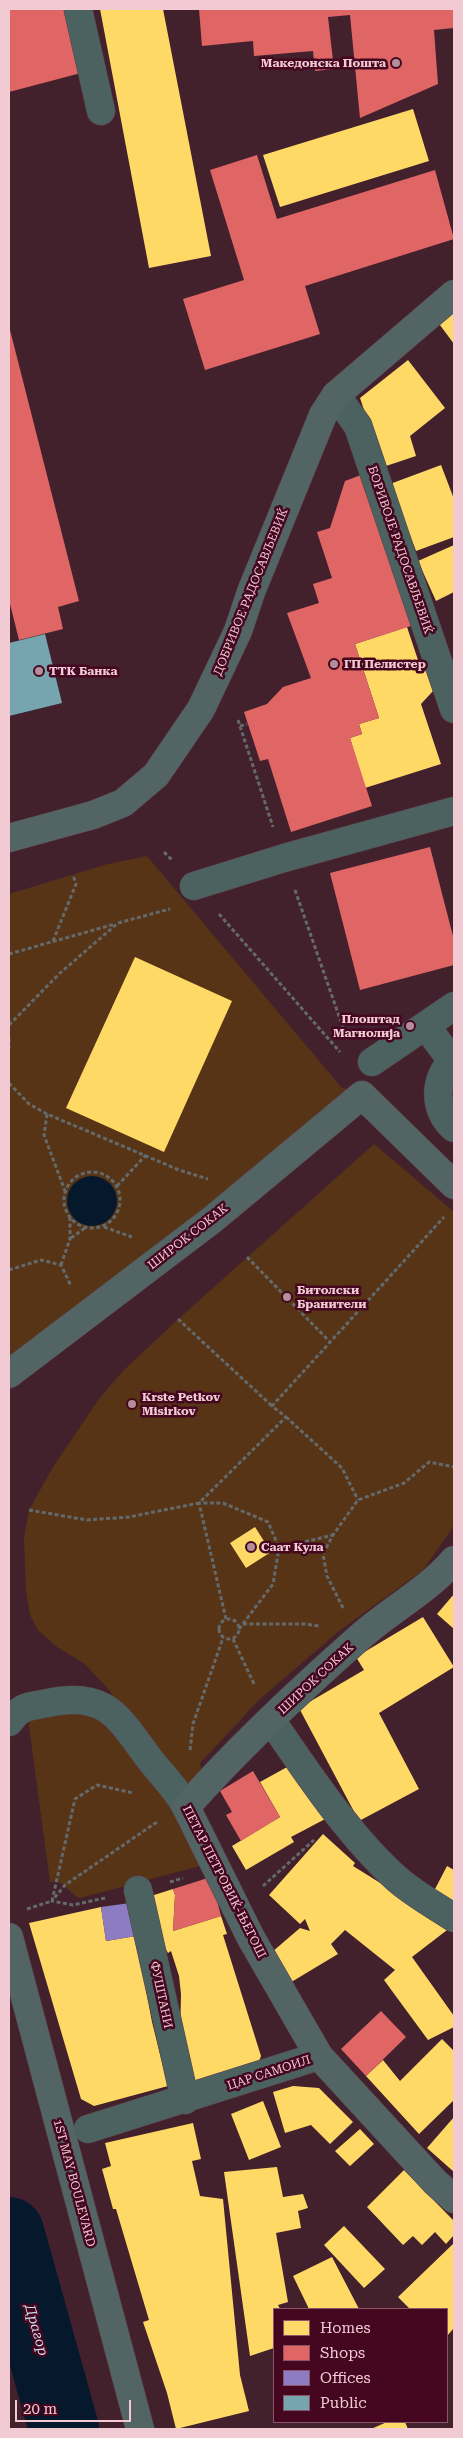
<!DOCTYPE html>
<meta charset="utf-8">
<style>
body{margin:0}
#map{position:relative;width:463px;height:2438px;overflow:hidden;background:#42212d;font-family:"Roboto Serif",serif}
canvas{display:block}
.frame{position:absolute;inset:0;border:10px solid #f2cad3;pointer-events:none}
.legend{position:absolute;left:273px;top:2308px;width:175px;height:115px;box-sizing:border-box;background:#44071f;border:1px solid #8a5567;margin:0;padding:6px 9px;list-style:none;font-size:15px;color:#f2cad3}
.legend li{display:flex;align-items:center;gap:10px;height:25px}
.legend b{width:25px;border:1px solid #8a5567}
.scale{position:absolute;left:15px;top:2400px;width:116px;height:22px;box-sizing:border-box;border:2px solid #f2cad3;border-top:0;padding-left:6px;font-size:15px;line-height:18px;white-space:nowrap;color:#f2cad3;-webkit-text-stroke:4px #44071f;paint-order:stroke}
</style>
<div id="map">
<canvas width="463" height="2438"></canvas>
<div class="frame"></div>
<ul class="legend">
<li><b style="height:14px;background:#ffd966"></b>Homes</li>
<li><b style="height:14px;background:#e06666"></b>Shops</li>
<li><b style="height:14px;background:#8e7cc3"></b>Offices</li>
<li><b style="height:14px;background:#76a5af"></b>Public</li>
</ul>
<div class="scale">20 m</div>
</div>
<script>
const c = document.querySelector('canvas').getContext('2d');
c.lineJoin = 'round';
function fillPath(path, color) {
  c.fillStyle = color;
  c.fill(path, 'evenodd');
}
function strokePath(path, color, width, dash) {
  c.strokeStyle = color;
  c.lineWidth = width;
  c.lineCap = dash ? 'butt' : 'round';
  c.setLineDash(dash || []);
  c.stroke(path);
}
function label(font, color, halo, rows, align = 'center') {
  c.font = font + ' "Roboto Serif",serif';
  c.lineWidth = 5;
  c.setLineDash([]);
  c.textBaseline = 'middle';
  c.strokeStyle = halo;
  c.fillStyle = color;
  for (const [text, x, y, turn = 0] of rows) {
    c.save();
    c.translate(x, y);
    c.rotate((+turn || 0) * Math.PI / 180);
    c.textAlign = isNaN(turn) ? turn : align;
    if (halo) c.strokeText(text, 0, 0);
    c.fillText(text, 0, 0);
    c.restore();
  }
}
fillPath(new Path2D(`
 M147 856 341 1087 362 1095 9 1374V894L108 864Z
 M374 1144 454 1212V1526L423 1570 339 1631 261 1698 200 1763 204 1787 186 1802 109 1690 85 1664 57 1647 38 1630 30 1615 26 1591 24 1538 29 1510 53 1467 99 1399 122 1372 175 1322Z
 M93 1706 182 1805 178 1824 200 1866 80 1898C68 1894 65 1879 50 1882L27 1711Z`), '#573416');
fillPath(new Path2D(`
 M67 1201a25 25 0 1 1 50 0a25 25 0 1 1-50 0Z`), '#06192c');
fillPath(new Path2D(`
 M9 9H30L9 15Z
 M100 9H163L211 256 149 268Z
 M413 109 429 161 280 207 263 155Z
 M454 308V344L437 321Z
 M408 360 445 408 410 436 416 456 383 467 360 398Z
 M441 465 454 499V537L416 551 390 484Z
 M454 545V592L436 601 418 561Z
 M407 627 422 672 426 671 433 691 421 704 441 764 365 788 350 738 362 734 359 724 379 718 355 644Z
 M135 957 232 1001 164 1152 66 1108Z
 M255 1527 271 1552 246 1568 230 1543Z
 M454 1594V1629L437 1614Z
 M423 1617 454 1667 379 1713 419 1789 359 1821 299 1708 364 1670 356 1657Z
 M298 1761 329 1817 291 1837 294 1842 246 1870 232 1846 280 1817 260 1782Z
 M323 1834 355 1863 353 1866 451 1927 412 1957 454 2016V2027L428 2040 384 1980 395 1970 345 1930 331 1944 338 1954 288 1984 272 1952 300 1928 310 1931 305 1919 300 1924 269 1895Z
 M447 1866 454 1870V1902L434 1891Z
 M173 1889 175 1895 173 1931 221 1916 227 1934 223 1935 261 2056 258 2064 189 2083 180 2039 181 1994 179 1976 171 1951 168 1953 158 1936 151 1896Z
 M101 1907 106 1941 136 1936 152 2022 168 2086 94 2106 81 2099 29 1923Z
 M442 2039 454 2051V2100L419 2134 366 2076 383 2060 400 2081Z
 M293 2086 319 2088 353 2122 330 2144 311 2125 285 2133 273 2092Z
 M263 2101 281 2147 249 2160 231 2114Z
 M454 2117V2172L427 2148Z
 M193 2123 201 2159 192 2161 200 2196 223 2199 240 2375 249 2411 176 2429 167 2393 143 2322 149 2320 116 2209H113L102 2169 111 2166 105 2143Z
 M360 2129 374 2144 350 2166 335 2151Z
 M277 2167 283 2197 303 2194 308 2208 298 2211 301 2228 276 2233 288 2302 278 2305 280 2309H274V2348L250 2356 224 2172Z
 M404 2170 454 2221V2235L446 2244 435 2232 422 2245 413 2236 403 2245 367 2207Z
 M344 2226 385 2269 364 2288 324 2245Z
 M454 2243V2328L447 2336V2309H410L398 2297Z
 M332 2257 359 2309H309L293 2276Z
 M387 2422H405L408 2429H371Z`), '#ffd966');
fillPath(new Path2D(`
 M9 9H65L81 73 9 92Z
 M199 9H454V28L434 30 438 84 360 118 350 15 328 17 334 69 315 71 313 51 254 56 253 41 202 46Z
 M257 155 277 219 435 170 454 239 305 286 320 334 205 370 183 299 244 280 210 170Z
 M9 326 79 601 58 607 63 629 19 640 9 600Z
 M361 475 414 625 355 644 379 718 359 724 362 734 350 738 372 806 291 832 268 759 260 761 244 712 267 704 283 687 311 678 287 613 319 603 313 584 332 578 317 532 330 528 345 481Z
 M430 847 454 940V965L360 990 330 873Z
 M253 1771 280 1817 241 1841 226 1815 232 1812 220 1791Z
 M211 1877 221 1916 173 1931 175 1895 173 1889Z
 M381 2011 406 2037 366 2076 341 2049Z`), '#e06666');
fillPath(new Path2D(`
 M130 1903 136 1936 106 1941 101 1907Z`), '#8e7cc3');
fillPath(new Path2D(`
 M45 634 62 703 9 716V643Z`), '#76a5af');
strokePath(new Path2D(`
 M9 2232 64 2429`), '#06192c', 70);
const street = new Path2D(`
 M78 9 101 111
 M336 395 358 426 454 709
 M194 886 284 858 454 811
 M426 1026 452 1061
 M454 1060C433 1077 433 1111 454 1128
 M372 1062 454 1006
 M271 1720C308 1774 349 1836 397 1879 414 1894 436 1906 454 1918
 M9 1722C22 1705 28 1707 48 1703 108 1690 119 1719 151 1761 163 1776 178 1791 186 1807
 M138 1890 185 2100
 M88 2129 319 2056`);
const secondary = new Path2D(`
 M9 838 93 815 123 803 156 775 201 709 238 631 251 592 323 415 336 395 454 294
 M9 1374 213 1219 362 1095 454 1185
 M454 1560C425 1593 391 1609 360 1637 300 1690 239 1747 186 1807L251 1938 319 2056 435 2182 454 2199
 M9 1937 140 2429`);
strokePath(street, '#5c3f48', 29);
strokePath(secondary, '#5c3f48', 29);
strokePath(new Path2D(`
 M238 720 273 827
 M240 726 247 724
 M164 852 172 860
 M295 890 347 1039
 M219 914 340 1052
 M53 941 76 884 73 875
 M9 954 115 924
 M9 1025 59 974 118 923 170 909
 M9 1038V1051
 M9 1083 29 1104 47 1114 179 1170 208 1179
 M47 1114 44 1135 65 1191
 M64 1200a28 28 0 1 1 56 0a28 28 0 1 1-56 0Z
 M117 1186 146 1155
 M104 1227 132 1237
 M71 1238 85 1228
 M247 1257 329 1341
 M61 1265 70 1239V1218
 M9 1270 41 1260 61 1265 71 1286
 M178 1319 272 1406
 M286 1417 342 1468 358 1500
 M29 1510 87 1520 129 1517 199 1503 286 1417 272 1406 444 1217
 M343 1608 327 1576 323 1554 333 1535 358 1500 404 1483 429 1462 454 1467
 M219 1629a10 10 0 1 1 20 0a10 10 0 1 1-20 0Z
 M226 1619 199 1503H223L268 1522 279 1548 333 1535
 M243 1624H305L319 1626
 M239 1629 273 1584 279 1548
 M233 1639 255 1686
 M190 1750 193 1724 223 1638
 M170 1882 183 1878
 M263 1886 314 1840
 M105 1898 73 1905 52 1901 65 1885 157 1822
 M27 1909 52 1901 75 1799 97 1785 133 1793`), '#646a6b', 3, [4, 2.5]);
strokePath(street, '#4c6260', 28);
strokePath(secondary, '#536464', 28);
for (const [x, y, r, color] of [
 [396,63,5,"#b48f99"],
 [334,664,5,"#b48f99"],
 [39,671,5,"#b48f99"],
 [410,1026,5,"#b48f99"],
 [287,1297,5,"#b48f99"],
 [132,1404,5,"#b48f99"],
 [251,1547,5,"#b48f99"]
]) {
  const dot = new Path2D();
  dot.arc(x, y, r, 0, 2 * Math.PI);
  c.fillStyle = color;
  c.fill(dot);
  strokePath(dot, '#44071f', 2);
}
label('bold 12px', '#f2cad3', '#44071f', [
 ["Македонска Пошта",386,63,"right"],
 ["ГП Пелистер",344,664],
 ["ТТК Банка",49,671],
 ["Плоштад",400,1019,"right"],
 ["Магнолија",400,1033,"right"],
 ["Битолски",297,1290],
 ["Бранители",297,1304],
 ["Krste Petkov",142,1397],
 ["Misirkov",142,1411],
 ["Саат Кула",261,1547]
], 'left');
label('12px', '#f2cad3', '#44071f', [
 ["БОРИВОЈЕ РАДОСАВЉЕВИЌ",400,550,71],
 ["ДОБРИВОЕ РАДОСАВЉЕВИЌ",251,592,-68],
 ["ШИРОК СОКАК",188,1237,-38],
 ["ШИРОК СОКАК",316,1679,-43],
 ["ПЕТАР ПЕТРОВИЌ-ЊЕГОШ",224,1882,63],
 ["ФУШТАНИ",161,1995,78],
 ["ЦАР САМОИЛ",269,2073,-18],
 ["1ST MAY BOULEVARD",74,2183,75]
]);
label('italic 14px', '#cadeef', '#44071f', [
 ["Драгор",36,2330,74]
]);
</script>
